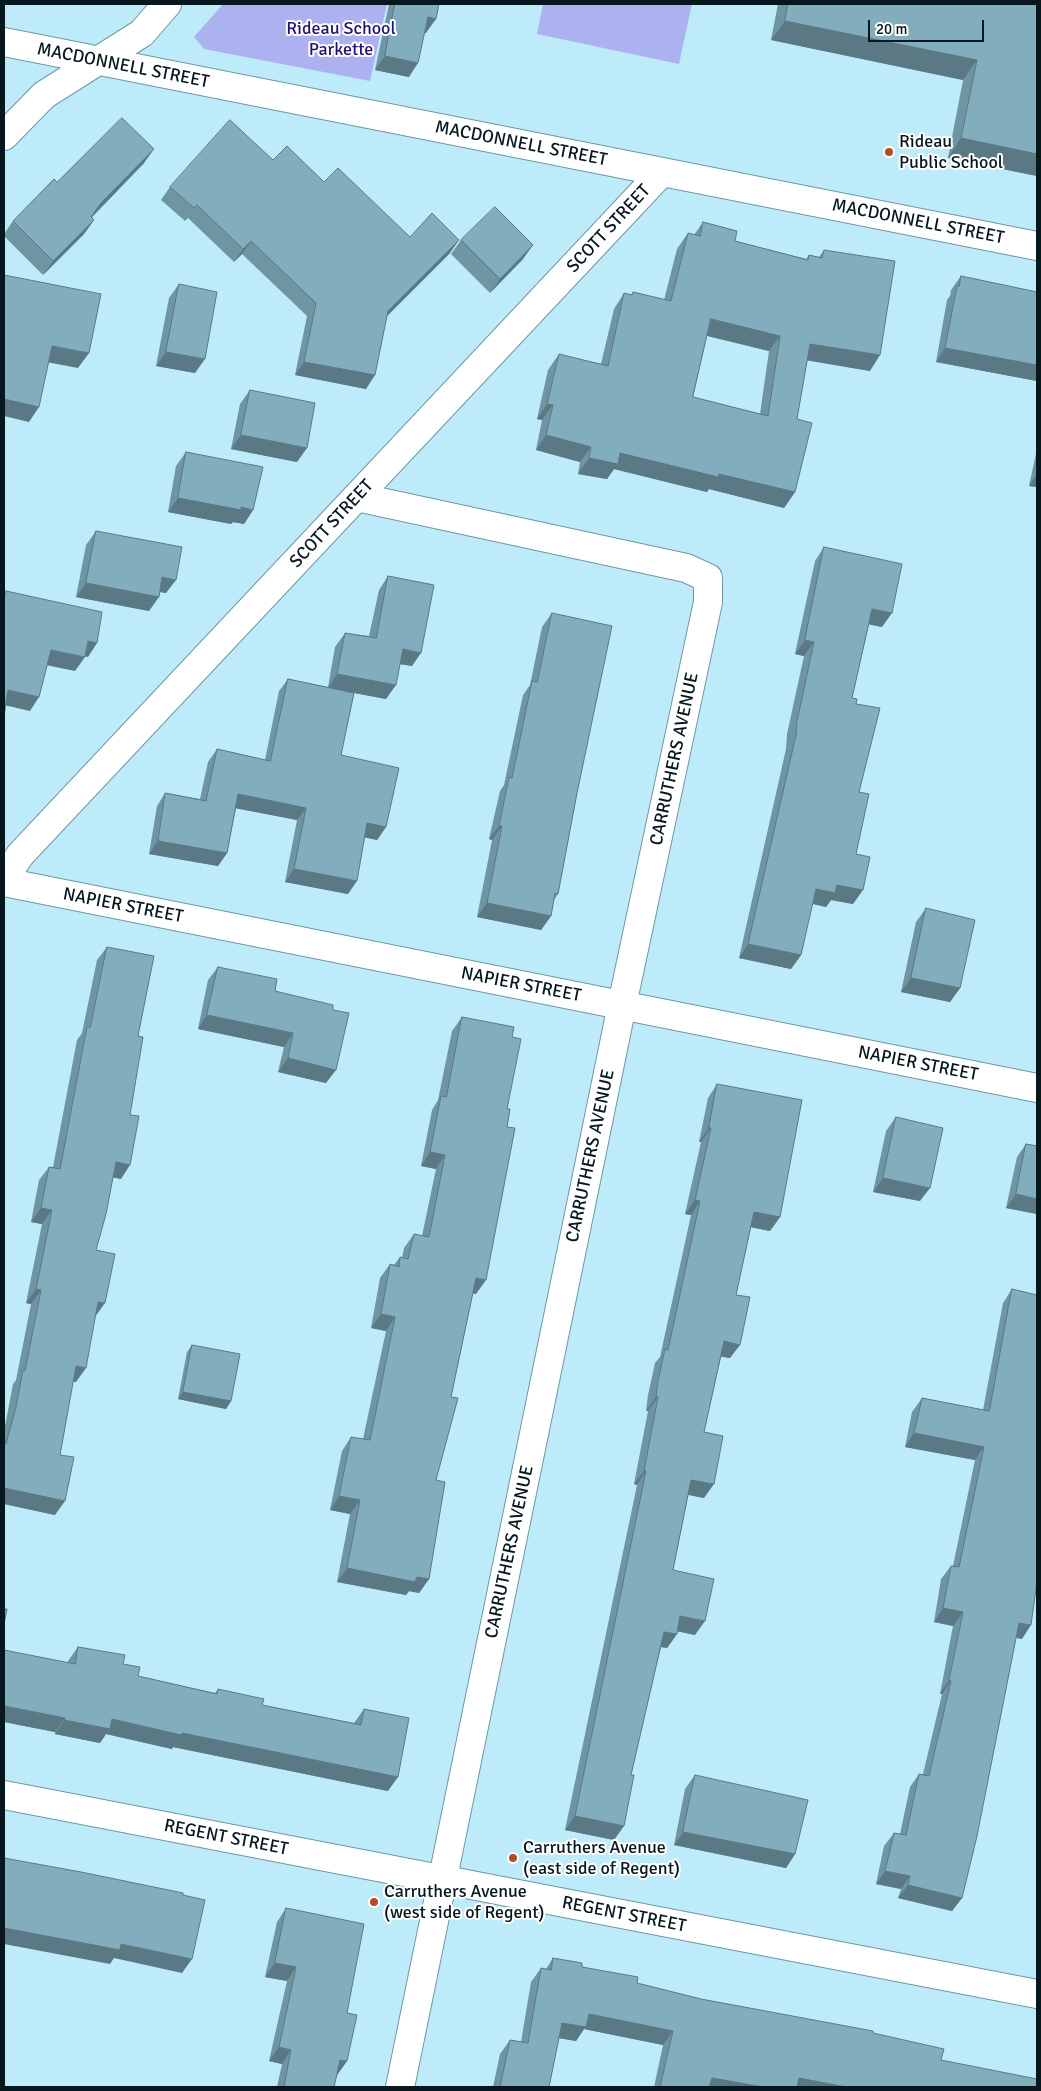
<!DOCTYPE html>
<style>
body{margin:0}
#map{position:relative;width:1041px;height:2091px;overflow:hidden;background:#bdebfa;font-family:Signika,sans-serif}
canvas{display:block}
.frame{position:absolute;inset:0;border:5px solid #06171d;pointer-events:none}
.scale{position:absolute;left:868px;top:20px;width:116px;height:22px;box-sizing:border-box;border:2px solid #06171d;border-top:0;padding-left:6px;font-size:15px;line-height:18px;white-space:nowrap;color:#06171d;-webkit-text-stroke:4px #fff;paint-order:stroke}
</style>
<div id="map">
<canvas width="1041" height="2091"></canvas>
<div class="frame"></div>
<div class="scale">20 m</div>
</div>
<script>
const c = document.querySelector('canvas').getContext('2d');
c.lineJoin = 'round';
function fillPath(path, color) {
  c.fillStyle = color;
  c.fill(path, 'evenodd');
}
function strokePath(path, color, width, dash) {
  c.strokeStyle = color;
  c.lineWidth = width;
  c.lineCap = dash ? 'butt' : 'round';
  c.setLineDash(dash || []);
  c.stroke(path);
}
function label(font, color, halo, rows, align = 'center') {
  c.font = font + ' Signika,sans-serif';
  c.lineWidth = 4;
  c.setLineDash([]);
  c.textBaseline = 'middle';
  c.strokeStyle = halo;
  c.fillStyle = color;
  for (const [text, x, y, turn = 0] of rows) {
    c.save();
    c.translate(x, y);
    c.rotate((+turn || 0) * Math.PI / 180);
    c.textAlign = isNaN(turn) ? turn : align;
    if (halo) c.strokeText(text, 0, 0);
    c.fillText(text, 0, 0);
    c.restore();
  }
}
fillPath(new Path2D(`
 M223 4H387L370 81 204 49 194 37Z
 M543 4H692L679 64 537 34Z`), '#acb2f0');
const street = new Path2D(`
 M4 42 1037 246
 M4 136 44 95 142 33 167 4
 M357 497 686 568 708 578V602L622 1005 400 2087
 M4 879 20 855 662 172
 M4 882 1037 1088
 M4 1795 1037 1994`);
strokePath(street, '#6d98a6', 30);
strokePath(street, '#fff', 28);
fillPath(new Path2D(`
 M389 4H439L426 33 425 32 409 77 375 70Z
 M778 4H1037V176L948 158 963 80 771 40Z
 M273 160 324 182 410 237 450 253 387 316 366 389 295 375 307 316 242 254 234 262 188 218 185 221 161 200 170 187Z
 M144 163 92 217 94 220 84 234 43 275 4 236V234L13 221 57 182Z
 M703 222 735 241 806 259 809 255 819 257 824 250 870 371 807 360 797 419 795 492 784 508 709 489 707 492 614 469 607 479 578 474 580 462 536 450 542 420 537 419 548 370 559 354 601 364 614 309 624 293 631 295 633 292 664 300 677 249 688 233 694 235ZM707 336 769 351 760 414 693 397Z
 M461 240 523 259 490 293 451 254Z
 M961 276 1037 292V381L936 362 947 300 950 296 951 290Z
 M179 284 195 373 156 366 169 298Z
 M250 390 297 462 231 449 240 404Z
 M1037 449V487L1029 486Z
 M186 452 253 510 244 524 233 522 231 524 168 512 176 466Z
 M96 531 166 593 160 592 149 611 76 597 86 545Z
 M824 547 882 627 869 624 852 698 856 704 859 792 853 904 831 900 826 907 812 904 801 955 791 969 739 958 786 749 787 734 804 656 795 654 815 561Z
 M388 576 412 666 400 664 386 699 354 693 341 755 386 827 377 840 365 837 348 894 285 882 297 820 236 808 227 853 218 866 149 854 157 806 165 793 200 799 208 762 217 749 265 760 279 691 288 679 328 687 335 647 345 633 369 636 379 590Z
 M552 613 577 793 558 894 554 900 551 916 541 930 477 917 492 840 489 839 500 791 504 785 523 695 530 685 542 627Z
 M926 908 960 988 950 1002 901 992 916 922Z
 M107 947 138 1036 130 1115 121 1179 113 1177 96 1250 95 1317 76 1382 73 1381 60 1455 55 1515 4 1504V1431L6 1421 13 1384 16 1380 31 1304 26 1303 42 1224 31 1222 39 1180 49 1167H53L77 1040 82 1033 97 960Z
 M218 967 275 991 333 1010 326 1083 278 1072 284 1047 198 1029 208 980Z
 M462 1017 512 1037 507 1109 476 1294 473 1293 451 1397 436 1480 429 1579 419 1593 409 1591 406 1595 337 1582 350 1514 330 1510 342 1451 351 1437 363 1439 386 1331 371 1328 380 1278 390 1264 394 1265 400 1257 402 1258 404 1248 414 1234 422 1236 436 1169 421 1166 432 1110 438 1100 452 1031Z
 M717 1084 780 1217 770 1231 751 1227 736 1295 730 1358 721 1357 704 1432V1498L688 1495 673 1570 695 1635 677 1631V1634L667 1648 661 1647 614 1840 565 1830 637 1485 634 1484 648 1411H646L648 1395 655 1363 660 1357 691 1215 685 1214 701 1142H699L708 1098Z
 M896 1117 920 1201 873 1192 886 1131Z
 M1026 1144 1037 1146V1214L1006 1208 1017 1157Z
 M1012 1289 1022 1639 1016 1638 962 1898 952 1911 898 1898 901 1889 876 1884 884 1846 894 1833 900 1834 910 1787 919 1774H923L942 1694H940L953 1626 934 1622 941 1579 951 1566H953L975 1460 905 1447 912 1412 922 1398 983 1410 1003 1303Z
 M192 1345 231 1401 226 1409 178 1399 187 1352Z
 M78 1647 123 1664 138 1676 215 1693 218 1689 262 1705 354 1723 364 1709 388 1791 173 1747 172 1749 106 1734 100 1743 55 1734V1732L4 1722V1650L68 1663V1661Z
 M695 1775 795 1854 786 1868 674 1845 685 1789Z
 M286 1908 347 2013V2061L337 2075 334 2087H277L282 2064 269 2061 287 1981 265 1977 277 1922Z
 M553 1958 637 1983 701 1999 873 2033 941 2060 1037 2087H654L663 2045 584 2029 576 2041 559 2038 549 2087H493L500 2054 510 2040 521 2042 531 1982 541 1968 546 1969Z`), '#6f95a2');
fillPath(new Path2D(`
 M428 17 436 19 426 33 418 31Z
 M785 21 977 60 963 80 771 40Z
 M385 56 418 63 409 77 375 70Z
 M961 138 1037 154V176L948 158Z
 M154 149 144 163 92 217H91L101 203Z
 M94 220 84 234 43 275 53 261Z
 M459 240 450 253 379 324 388 311Z
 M251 241 242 254 234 262 243 249Z
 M533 245 523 259 490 293 500 279Z
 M711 319 780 336 769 351 700 334Z
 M810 344 880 355 870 371 799 359Z
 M52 346 89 353 78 368 41 361Z
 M945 348 1037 365V381L936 362Z
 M166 352 205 359 195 373 156 366Z
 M304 362 375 375 366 389 295 375Z
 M4 399 39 407 29 422 4 416Z
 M547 404 553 405 542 420 537 419Z
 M241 435 307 448 297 462 231 449Z
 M546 435 591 447 580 462 536 450Z
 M620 453 719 474 795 492 784 508 709 489 707 492 614 469 607 479 578 474 589 458Z
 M1037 474V487L1029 486Z
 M178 498 241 507 253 510 244 524 233 522 231 524 168 512Z
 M162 577 176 580 166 593 153 591Z
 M86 583 159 597 149 611 76 597Z
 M872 609 892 613 882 627 862 623Z
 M805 640 814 642 804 656 795 654Z
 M88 641 97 643 88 657 78 655Z
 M403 649 421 653 412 666 393 663Z
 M51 650 85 657 75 671 41 664Z
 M337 674 396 685 386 699 328 688Z
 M8 690 39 697 30 711 4 705Z
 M238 794 306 808 297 820 229 807Z
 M367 823 386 827 377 840 358 836Z
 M499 826H502L492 840 489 839Z
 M158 841 227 853 218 866 149 854Z
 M294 869 357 881 348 894 285 882Z
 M837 885 863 890 853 904 831 900 826 907 806 902 816 889Z
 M487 903 551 916 541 930 477 917Z
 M748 944 801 955 791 969 739 958Z
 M911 978 960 988 950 1002 901 992Z
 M207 1015 293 1033 284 1047 198 1029Z
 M288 1058 336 1070 326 1083 278 1072Z
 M709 1128H711L701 1142H699Z
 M430 1152 445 1155 436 1169 421 1166Z
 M116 1162 130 1165 121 1179 106 1176Z
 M883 1178 930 1188 920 1201 873 1192Z
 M1016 1194 1037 1199V1214L1006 1208Z
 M695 1200 700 1201 691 1215 685 1214Z
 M41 1208 52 1210 42 1224 31 1222Z
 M754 1212 780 1217 770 1231 745 1226Z
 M476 1278 486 1280 476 1294 466 1292Z
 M36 1289 41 1290 31 1304 26 1303Z
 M98 1302 105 1303 95 1317Z
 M381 1314 395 1317 386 1331 371 1328Z
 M724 1341 740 1345 730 1358 715 1355Z
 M76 1366 86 1368 76 1382 66 1380Z
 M183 1392 231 1401 226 1409 178 1399Z
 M656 1397H658L648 1411H646Z
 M914 1433 984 1447 975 1460 905 1447Z
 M644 1471H646L637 1485 634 1484Z
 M691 1480 714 1484 704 1498 681 1493Z
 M4 1488 65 1501 55 1515 4 1504Z
 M339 1496 360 1500 350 1514 330 1510Z
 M347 1568 417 1577 429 1579 419 1593 409 1591 406 1595 337 1582Z
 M943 1608 963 1612 953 1626 934 1622Z
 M680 1616 705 1621 695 1635 671 1630Z
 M1019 1623 1031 1625 1022 1639 1010 1636Z
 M664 1632 677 1634 667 1648 655 1646Z
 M949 1680 951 1681 942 1694H940Z
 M4 1706 65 1718 55 1732 4 1722Z
 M112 1719 182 1733 398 1777 388 1791 173 1747 172 1749 106 1734 100 1743 55 1734 64 1720Z
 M575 1816 624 1826 614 1840 565 1830Z
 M683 1832 795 1854 786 1868 674 1845Z
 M885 1871 910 1876 901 1889 876 1884Z
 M908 1885 962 1898 952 1911 898 1898Z
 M4 1928 121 1944 192 1959 182 1973 114 1958 110 1964 4 1944Z
 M275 1963 296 1967 287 1981 265 1977Z
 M589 2014 673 2031 663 2045 584 2029 576 2041 552 2037 562 2023Z
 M279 2047 291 2050 282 2064 269 2061Z
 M340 2060 347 2061 337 2075 330 2074Z
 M712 2078 763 2087H705Z
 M799 2078 846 2087H792Z`), '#5a7984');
const building = new Path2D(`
 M395 4H439L436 19 428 17 418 63 385 56Z
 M788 4H1037V154L961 138 977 60 785 21Z
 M122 118 154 149 101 203 91 217 94 220 53 261 13 221 54 179 57 182Z
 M230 120 273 160 287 146 324 182 338 168 410 237 432 213 459 240 388 311 375 375 304 362 316 303 251 241 243 249 197 205 194 208 170 187Z
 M495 207 533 245 500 279 461 240Z
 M703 222 737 231 735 241 808 260 809 255 822 258 824 250 895 261 880 355 810 344 797 419 812 423 795 492 719 474 718 477 620 453 618 464 589 458 591 447 546 435 553 405 547 404 559 354 608 366 624 293 632 295 633 292 671 301 688 233 700 236ZM711 319 780 336 768 416 693 397Z
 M4 275 101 294 89 353 52 346 39 407 4 399Z
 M961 276 1037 292V365L945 348 957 286H959Z
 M179 284 217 292 205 359 166 352Z
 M250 390 315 403 307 448 241 435Z
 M186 452 263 467 253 510 241 507V510L178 498Z
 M96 531 182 547 176 580 162 577 159 597 86 583Z
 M824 547 902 564 892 613 872 609 852 698 857 699 856 704 880 708 859 792 869 794 856 854 870 857 863 890 837 885 835 893 816 889 801 955 748 944 796 735 797 721 814 642 805 640Z
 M388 576 434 585 421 653 403 649 396 685 337 674 345 633 376 638Z
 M6 591 102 612 97 643 88 641 85 657 51 650 39 697 8 690 4 716V600Z
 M552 613 612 626 577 793 558 894 555 893 551 916 487 903 502 826H499L509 777 512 778 532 681 537 682Z
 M288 679 354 693 341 755 399 768 386 827 367 823 357 881 294 869 306 808 238 794 227 853 158 841 165 793 206 801 217 749 270 761Z
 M926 908 975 920 960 988 911 978Z
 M107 947 154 956 138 1036 143 1037 130 1115 139 1116 130 1165 116 1162 106 1214 96 1250 115 1254 105 1303 98 1302 86 1368 76 1366 60 1455 74 1457 65 1501 4 1488V1443L6 1444 16 1407 23 1370 25 1371 41 1290 36 1289 52 1210 41 1208 49 1167 60 1169 87 1027H90Z
 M218 967 277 979 275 991 333 1005V1010L349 1013 336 1070 288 1058 293 1033 207 1015Z
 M462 1017 514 1027 512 1037 521 1039 507 1109H510L507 1127 515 1128 486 1280 476 1278 451 1397 458 1398 436 1480 445 1482 429 1579 417 1577 415 1582 347 1568 360 1500 339 1496 351 1437 370 1440 395 1317 381 1314 390 1264 399 1267 400 1257 408 1259 414 1234 429 1237 445 1155 430 1152 441 1096 446 1097Z
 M717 1084 802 1100 780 1217 754 1212 736 1295 750 1297 740 1345 724 1341 704 1432 723 1436 714 1484 691 1480 673 1570 714 1579 705 1621 680 1616 677 1634 664 1632 631 1775H634L624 1826 575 1816 646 1471H644L658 1397H656L658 1381 665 1349 668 1350 700 1201 695 1200 711 1128H709Z
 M896 1117 943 1128 930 1188 883 1178Z
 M1026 1144 1037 1146V1199L1016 1194Z
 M1012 1289 1037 1295V1582L1031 1625 1019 1623 977 1836 962 1898 908 1885 910 1876 885 1871 894 1833 906 1835 919 1774 929 1776 951 1681 949 1680 963 1612 943 1608 951 1566 959 1567 984 1447 914 1433 922 1398 989 1411Z
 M192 1345 240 1354 231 1401 183 1392Z
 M4 1609H7L4 1624Z
 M78 1647 125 1655 123 1664 140 1667 138 1676 217 1694 218 1689 264 1699 262 1705 361 1725 364 1709 409 1718 398 1777 182 1733 181 1735 112 1719 110 1729 64 1720 65 1718 4 1706V1650L75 1664Z
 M695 1775 808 1800 795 1854 683 1832Z
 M4 1858 81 1872 183 1893V1895L205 1900 192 1959 121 1944 120 1950 4 1928Z
 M286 1908 364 1924 347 2013 357 2015 347 2061 340 2060 334 2087H284L291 2050 279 2047 296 1967 275 1963Z
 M553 1958 582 1963V1967L638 1977 637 1983 701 1999 873 2031V2033L944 2049 941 2060 1037 2079V2087H846L799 2078 797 2087H763L712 2078 709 2087H660L673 2031 589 2014 586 2027 562 2023 549 2087H500L510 2040 528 2043 541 1968 551 1970Z`);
fillPath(building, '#81adbc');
strokePath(building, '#5a7984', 1);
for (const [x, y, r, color] of [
 [889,152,5,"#b34c25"],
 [513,1858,5,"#b34c25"],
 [374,1902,5,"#b34c25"]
]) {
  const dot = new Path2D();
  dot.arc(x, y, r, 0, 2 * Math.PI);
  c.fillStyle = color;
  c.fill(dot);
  strokePath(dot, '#fff', 2);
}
label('18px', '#231171', '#fff', [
 ["Rideau School",341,29],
 ["Parkette",341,50]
]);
label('18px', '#06171d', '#fff', [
 ["MACDONNELL STREET",123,66,11],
 ["MACDONNELL STREET",521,144,11],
 ["MACDONNELL STREET",918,222,11],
 ["SCOTT STREET",609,229,-47],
 ["SCOTT STREET",332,524,-47],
 ["CARRUTHERS AVENUE",675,759,-78],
 ["NAPIER STREET",123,906,11],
 ["NAPIER STREET",521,985,11],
 ["NAPIER STREET",918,1064,11],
 ["CARRUTHERS AVENUE",591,1156,-78],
 ["CARRUTHERS AVENUE",510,1552,-78],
 ["REGENT STREET",226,1838,11],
 ["REGENT STREET",624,1915,11]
]);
label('18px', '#06171d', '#fff', [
 ["Rideau",899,142],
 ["Public School",899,163],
 ["Carruthers Avenue",523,1848],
 ["(east side of Regent)",523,1869],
 ["Carruthers Avenue",384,1892],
 ["(west side of Regent)",384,1913]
], 'left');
</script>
